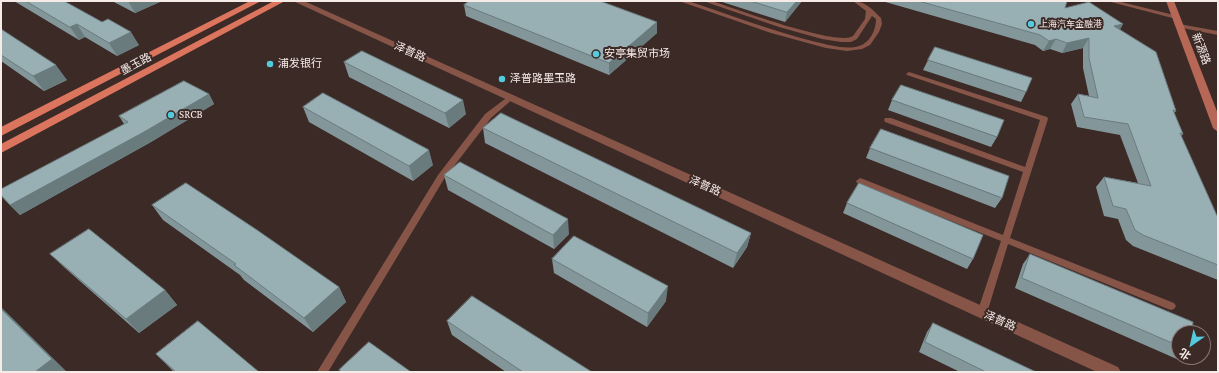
<!DOCTYPE html>
<meta charset="utf-8">
<style>
body{margin:0}
#map{position:relative;width:1219px;height:373px;overflow:hidden;background:#3b2a26;font-family:"Crimson Pro","Noto Sans SC",serif}
canvas{display:block}
.frame{position:absolute;inset:0;border:2px solid #f7ebe8;pointer-events:none}
.north{position:absolute;left:1171px;top:325px;width:40px;height:40px;box-sizing:border-box;background:#3b2a26;border:1px solid #867774;border-radius:50%;rotate:214deg;font-size:11px;font-weight:700;line-height:16px;text-align:center;color:#f7ebe8}
.north::after{content:'';display:block;margin:auto;width:14px;height:18px;background:#54cade;clip-path:polygon(50% 0,100% 100%,50% 72%,0 100%)}
</style>
<div id="map">
<canvas width="1219" height="373"></canvas>
<div class="frame"></div>
<div class="north">北</div>
</div>
<script>
const c = document.querySelector('canvas').getContext('2d');
c.lineJoin = 'round';
function fillPath(path, color) {
  c.fillStyle = color;
  c.fill(path, 'evenodd');
}
function strokePath(path, color, width, dash) {
  c.strokeStyle = color;
  c.lineWidth = width;
  c.lineCap = dash ? 'butt' : 'round';
  c.setLineDash(dash || []);
  c.stroke(path);
}
function label(font, color, halo, rows, align = 'center') {
  c.font = font + ' "Crimson Pro","Noto Sans SC",serif';
  c.lineWidth = 4;
  c.setLineDash([]);
  c.textBaseline = 'middle';
  c.strokeStyle = halo;
  c.fillStyle = color;
  for (const [text, x, y, turn = 0] of rows) {
    c.save();
    c.translate(x, y);
    c.rotate((+turn || 0) * Math.PI / 180);
    c.textAlign = isNaN(turn) ? turn : align;
    if (halo) c.strokeText(text, 0, 0);
    c.fillText(text, 0, 0);
    c.restore();
  }
}
fillPath(new Path2D(`
 M679 1H688C730 15 773 31 816 42 829 45 846 50 859 46 870 43 876 30 876 19L872 16 857 39 851 42H841L822 39 779 27 703 1H712C733 8 838 47 853 36L865 19 866 11 853 1C865 1 873 10 881 18L882 24 879 32 870 45 862 49 847 51 826 48 771 33Z
 M1107 1H1117L1178 16 1179 17 1176 19Z
 M1179 24 1218 31V35L1177 27V25Z
 M909 72 1047 117 1048 119 1010 238 1174 303 1176 306 1174 309 1171 310 1168 309 1008 244 987 313 985 316 982 317 979 316 977 313 1001 241 857 183 856 181 860 178 863 179 1003 235 1023 172 885 122 884 120 885 118H891L1025 167 1040 120 907 75 906 74Z
 M509 96H513L514 98 491 118 444 179 328 372H317L438 175 485 114Z`), '#875448');
fillPath(new Path2D(`
 M293 1H304L1118 367 1121 372H1097Z`), '#875448');
fillPath(new Path2D(`
 M1166 1H1174L1218 114V132L1213 128Z`), '#b76755');
fillPath(new Path2D(`
 M250 1H261L1 136V127Z
 M274 1H285L1 153V144Z`), '#dc755e');
fillPath(new Path2D(`
 M14 1H64L102 22 139 45 117 56 85 37 79 40Z
 M112 1H162L135 13Z
 M719 1H802L785 22Z
 M882 1H1067L1065 8 1123 24 1120 29 1176 111 1174 113 1183 134 1181 136 1218 218V280L1133 246 1126 240 1118 219 1104 216 1096 187 1104 177 1138 183 1120 135 1077 127 1071 104 1078 94 1089 96 1083 68V48L1062 53 1050 49 1043 51 1035 45Z
 M464 5 657 33 609 75 466 16Z
 M1 29 67 80 44 91 1 61Z
 M928 60 1026 92 1021 102 923 70Z
 M344 62 466 114 449 128 349 77Z
 M209 94 214 104 151 142 20 215 1 196 124 124 119 116Z
 M892 100 997 137 991 147 888 110Z
 M303 107 433 165 413 181 309 122Z
 M483 128 751 233 747 247 733 268 485 143Z
 M870 148 1002 198 995 208 866 158Z
 M444 175 569 234 554 249 448 190Z
 M847 203 973 259 967 269 843 213Z
 M152 205 339 287 346 302 313 332 244 280 240 275 163 220Z
 M50 254 165 290 177 305 139 333 65 268Z
 M1030 254 1179 333V357H1183L1179 360 1015 288 1023 264Z
 M552 259 666 301 647 327 554 273Z
 M447 321 592 372H506L452 335Z
 M933 323 1036 372H960L919 352 927 332Z
 M156 354 259 372H174Z`), '#83979b');
fillPath(new Path2D(`
 M128 1H162L135 13Z
 M797 1H802L785 22 787 12Z
 M657 22V33L609 75V63Z
 M77 24 85 37 79 40 70 27Z
 M1123 24 1117 34 1114 26Z
 M131 32 139 45 117 56 109 43Z
 M1089 38 1083 48 1062 53 1067 43Z
 M1056 39 1050 49 1043 51 1049 41Z
 M56 65 67 80 44 91 33 76Z
 M209 94 214 104 151 142 20 215 10 205Z
 M463 100 466 114 449 128 445 113Z
 M429 150 433 165 413 181 409 166Z
 M568 219 569 234 554 249 553 235Z
 M751 233 747 247 733 268 737 253Z
 M668 286 666 301 647 327 648 313Z
 M339 287 346 302 313 332 304 318Z
 M165 290 177 305 139 333 126 319Z
 M1 307 67 372H35L1 309Z`), '#6a7b7e');
const building = new Path2D(`
 M26 1H64L102 22 108 19 131 32 109 43 77 24 70 27Z
 M469 1H600L657 22 609 63 464 5Z
 M751 1H797L787 12Z
 M919 1H1067L1065 8 1089 2 1123 24 1114 26 1156 52 1176 111 1173 110 1183 134 1180 133 1218 218V265L1143 235 1135 230 1126 209 1113 206 1104 177 1151 186 1128 124 1084 117 1078 94 1098 98 1089 58V38L1067 43 1056 39 1049 41 1040 35Z
 M1 29 56 65 33 76 1 55Z
 M935 47 1032 78 1026 92 928 60Z
 M362 51 463 100 445 113 344 62Z
 M184 81 209 94 144 132 10 205 1 195V189L128 122 119 116Z
 M901 85 1004 120 997 137 892 100Z
 M323 93 429 150 409 166 303 107Z
 M501 113 751 233 737 253 483 128Z
 M881 129 1009 176 1002 198 870 148Z
 M460 162 568 219 553 235 444 175Z
 M186 183 257 230 339 287 304 318 234 265 236 264 152 205Z
 M859 183 983 235 973 259 847 203Z
 M89 229 165 290 126 319 50 254Z
 M574 236 668 286 648 313 552 259Z
 M1030 254 1193 322 1192 333H1179V346L1022 278Z
 M472 296 592 372H523L447 321Z
 M1 309 52 359 35 372H1Z
 M198 321 259 372H176L156 354Z
 M933 323 1036 372H986L925 342Z
 M369 342 411 372H342L339 370Z`);
fillPath(building, '#98b0b4');
strokePath(building, '#6a7b7e', 1);
for (const [x, y, r, color] of [
 [1031,24,4,"#54cade"],
 [596,54,4,"#54cade"],
 [270,64,4,"#54cade"],
 [502,79,4,"#54cade"],
 [171,115,4,"#54cade"]
]) {
  const dot = new Path2D();
  dot.arc(x, y, r, 0, 2 * Math.PI);
  c.fillStyle = color;
  c.fill(dot);
  strokePath(dot, '#3b2a26', 1.5);
}
label('9px', '#f7ebe8', '#3b2a26', [
 ["上海汽车金融港",1039,24]
], 'left');
label('11px', '#f7ebe8', '#3b2a26', [
 ["新源路",1201,49,69],
 ["泽普路",410,52,24],
 ["墨玉路",136,64,-28],
 ["泽普路",705,186,24],
 ["泽普路",1000,321,24]
]);
label('11px', '#f7ebe8', '#3b2a26', [
 ["安亭集贸市场",604,54],
 ["浦发银行",278,64],
 ["泽普路墨玉路",510,79],
 ["SRCB",179,115]
], 'left');
</script>
